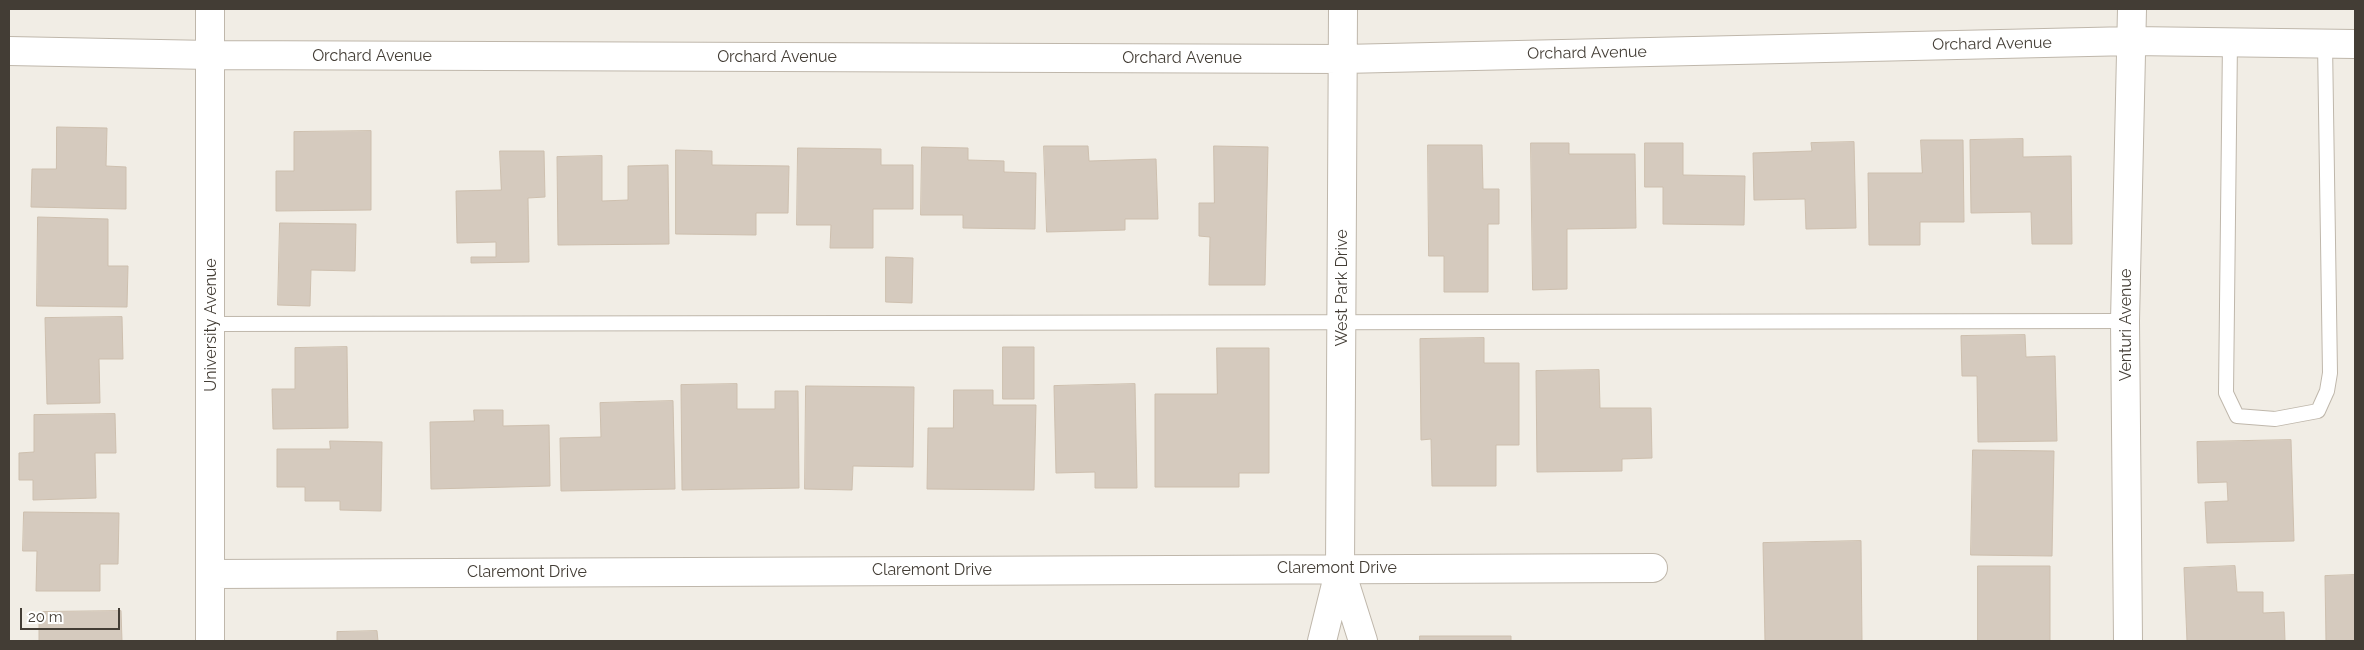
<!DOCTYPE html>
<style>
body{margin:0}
#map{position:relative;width:2364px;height:650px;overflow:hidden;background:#f1ede5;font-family:Raleway,sans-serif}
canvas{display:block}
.frame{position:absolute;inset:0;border:10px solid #433d35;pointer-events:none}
.scale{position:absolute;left:20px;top:608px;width:100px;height:22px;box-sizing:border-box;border:2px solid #433d35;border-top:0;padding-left:6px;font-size:15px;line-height:18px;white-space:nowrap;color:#433d35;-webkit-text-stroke:4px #fff;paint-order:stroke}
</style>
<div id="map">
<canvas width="2364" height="650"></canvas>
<div class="frame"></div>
<div class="scale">20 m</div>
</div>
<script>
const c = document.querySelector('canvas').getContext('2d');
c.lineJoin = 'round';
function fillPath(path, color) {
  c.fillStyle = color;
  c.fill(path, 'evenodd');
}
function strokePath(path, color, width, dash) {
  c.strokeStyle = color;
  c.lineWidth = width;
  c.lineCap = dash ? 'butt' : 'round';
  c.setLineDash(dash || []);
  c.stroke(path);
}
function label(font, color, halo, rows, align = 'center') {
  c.font = font + ' Raleway,sans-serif';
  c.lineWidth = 5;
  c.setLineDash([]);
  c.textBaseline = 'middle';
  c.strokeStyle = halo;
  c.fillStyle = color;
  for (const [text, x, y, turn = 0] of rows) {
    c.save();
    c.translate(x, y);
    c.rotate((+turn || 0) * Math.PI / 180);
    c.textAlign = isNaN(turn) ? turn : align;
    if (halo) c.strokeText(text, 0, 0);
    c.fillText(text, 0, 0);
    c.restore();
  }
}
const building = new Path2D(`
 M57 127 107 128 106 166 126 167V209L31 207 32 169H56Z
 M371 131V210L276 211V171H294V132Z
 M2023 139V157L2071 156 2072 244H2032L2031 212 1971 213 1970 140Z
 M1921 140H1963L1964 222H1920V245H1869L1868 173H1922Z
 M1854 142 1856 228 1806 229 1805 199 1754 200 1753 153 1812 151 1811 143Z
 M1531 143H1569V154H1635L1636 228 1567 229V289L1533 290Z
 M1645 143H1683V175L1745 176 1744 225 1663 224V187H1645Z
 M1428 145H1482L1483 189H1499V224H1488V292H1444V256H1429Z
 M1044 146H1088L1089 161 1156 159 1158 219H1125V230L1047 232Z
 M1214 146 1268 147 1265 285H1209L1210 237 1199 236V203H1214Z
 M922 147 968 148V160L1004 161V172L1036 173 1035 229 963 228V215H921Z
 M798 148 881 149V165H913V209H873V248H830L831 225H797Z
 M676 150 712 151V165L789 166 788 213H756V235L676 234Z
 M500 151H544L545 197 528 198 529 262 471 263V257H496V242L457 243 456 191 501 190Z
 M602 156V201L628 200V166L668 165 669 244 558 245 557 157Z
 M38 217 108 219V266H128L127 307 37 306Z
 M280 223 356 224 355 271 311 270 310 306 278 305Z
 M886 257 913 258 912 303 886 302Z
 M122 317 123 359H99L100 403 47 404 45 318Z
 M2025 335 2026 357 2055 356 2057 441 1978 442 1977 376H1962L1961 336Z
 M1484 338V363H1519V445H1496V486H1432L1431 439 1421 440 1420 339Z
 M347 347 348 428 273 429 272 389H295V348Z
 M1003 347H1034V399H1003Z
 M1217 348H1269V473H1239V487H1155V394H1217Z
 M1599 370 1600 408H1651L1652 458 1622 459V471L1537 472 1536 371Z
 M737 384V409H775V391H798L799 488 682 490 681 385Z
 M1135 384 1137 488H1095V472L1056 473 1054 386Z
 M806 386 914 387 913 467 853 466 852 490 805 489Z
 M954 390H993V405H1036L1034 490 927 489 928 428H953Z
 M673 401 675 489 561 491 560 438 601 437 600 403Z
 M474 410H503V426L549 425 550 486 431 489 430 422 474 421Z
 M115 414 116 453H95L96 498 33 500V480H19V453L34 452V415Z
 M2291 440 2294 541 2207 543 2205 502 2228 501 2227 482 2198 483 2197 442Z
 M330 441 382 442 381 511 340 510V501H305V487H277V449H330Z
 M1973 450 2054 451 2052 556 1971 555Z
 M24 512 119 513 118 564H100V591H36L37 551H23Z
 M1861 541 1862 641H1765L1763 543Z
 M1978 566H2050V641H1978Z
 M2235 566 2237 592H2263V613L2284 612 2285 641H2187L2184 568Z
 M2355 575V641H2326L2325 576Z
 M121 611 122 641H39V612Z
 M377 631 378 641H337V632Z
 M1420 636H1511V641H1420Z`);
fillPath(building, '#d5cabe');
strokePath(building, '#cdbfae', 1);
const lane = new Path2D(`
 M2230 41 2226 393 2237 416 2275 419 2318 411 2327 391 2330 373 2325 43
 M211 324 2125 321`);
const street = new Path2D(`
 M210 9V641
 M9 51 210 55 1343 59 2132 41 2355 44
 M1340 568 1363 641
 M211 574 1653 568
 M1322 641 1340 568 1343 9
 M2128 641 2125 321 2132 9`);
strokePath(lane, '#bfb7ab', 16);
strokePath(street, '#bfb7ab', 30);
strokePath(lane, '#fff', 14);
strokePath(street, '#fff', 28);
label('16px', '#433d35', '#fff', [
 ["Orchard Avenue",1992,44,-1],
 ["Orchard Avenue",1587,53,-1],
 ["Orchard Avenue",372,56],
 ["Orchard Avenue",777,57],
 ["Orchard Avenue",1182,58],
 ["West Park Drive",1342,288,-90],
 ["University Avenue",211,325,-90],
 ["Venturi Avenue",2126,325,-90],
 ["Claremont Drive",1337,568],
 ["Claremont Drive",932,570],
 ["Claremont Drive",527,572]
]);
</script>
